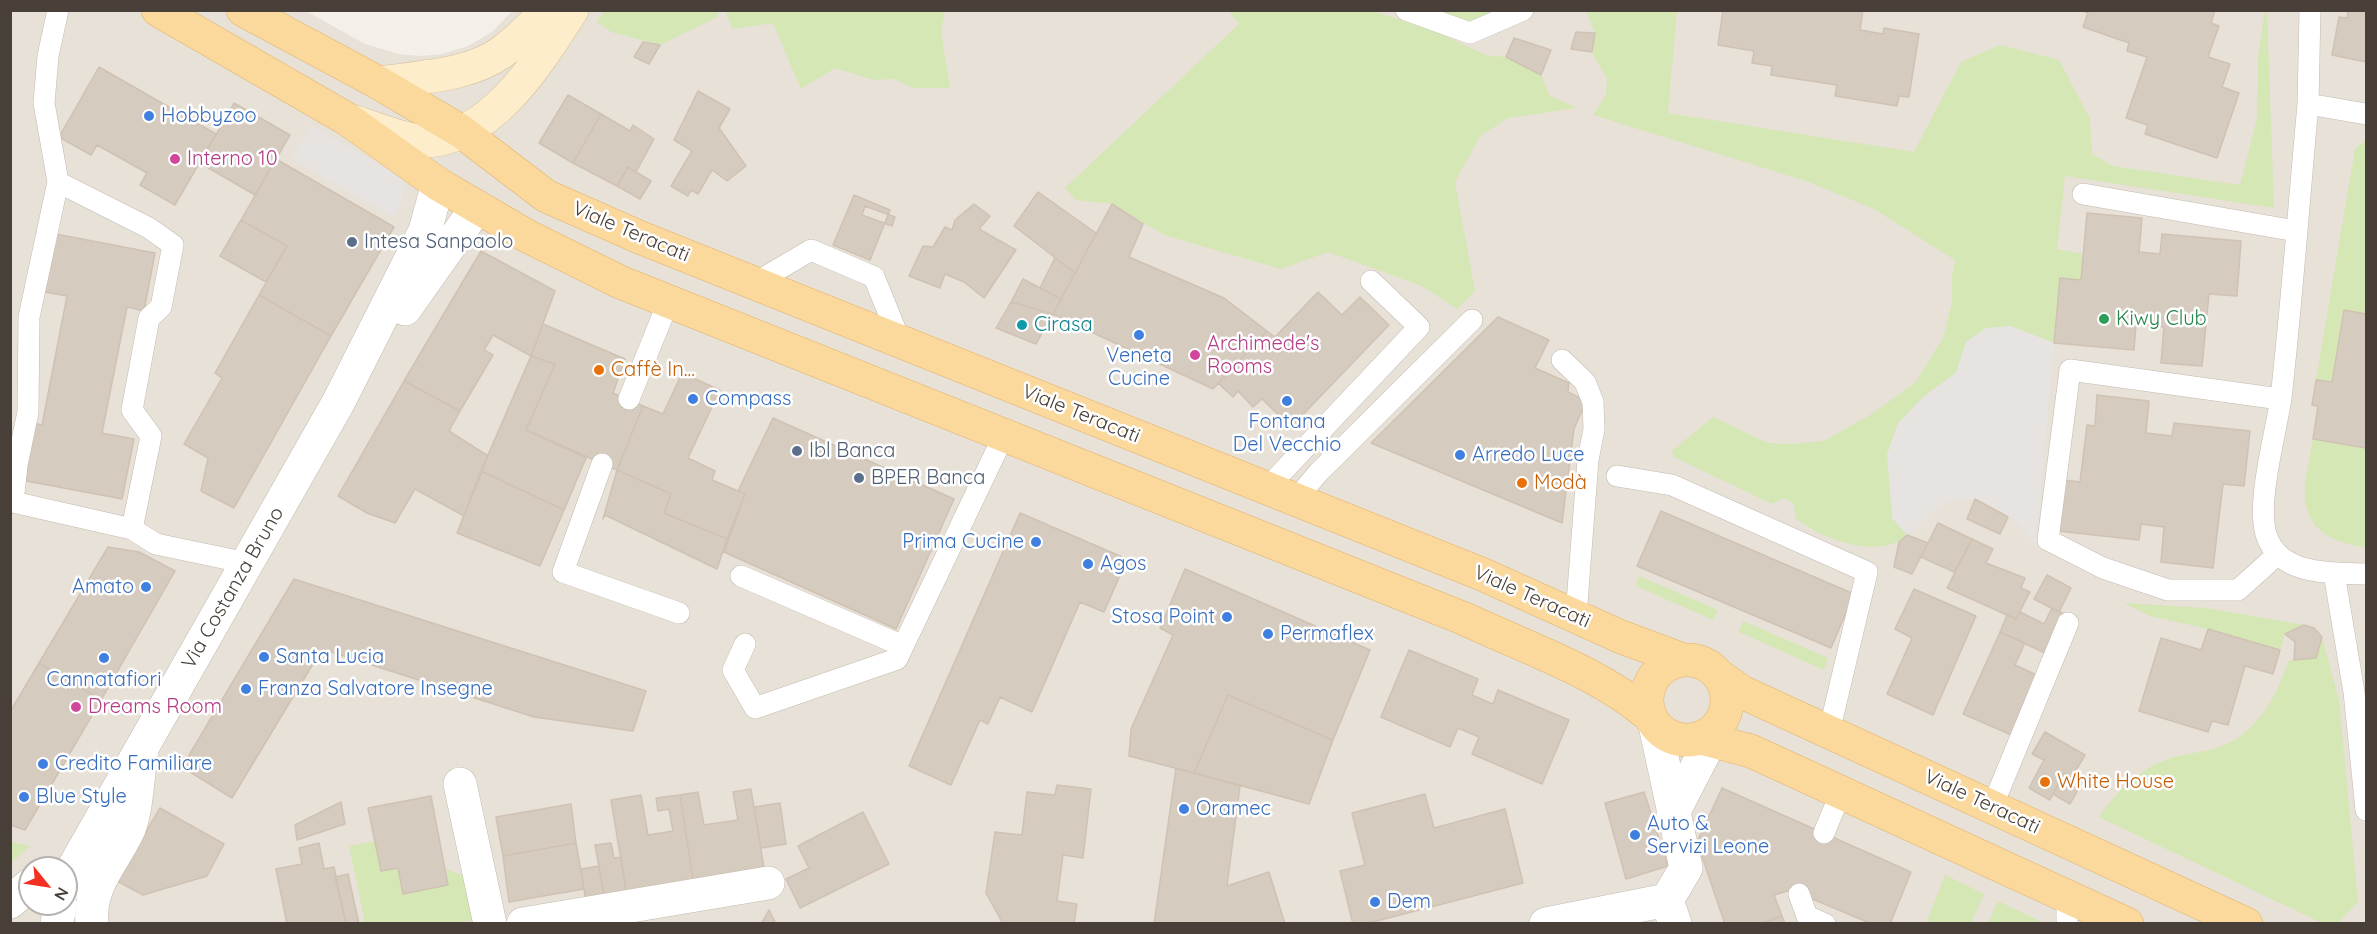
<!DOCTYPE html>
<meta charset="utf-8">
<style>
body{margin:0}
#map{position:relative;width:2377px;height:934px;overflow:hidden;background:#f4f0e9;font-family:Quicksand,sans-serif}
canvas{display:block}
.frame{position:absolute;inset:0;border:12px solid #484038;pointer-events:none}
.north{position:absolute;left:18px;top:856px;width:60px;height:60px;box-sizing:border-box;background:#fff;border:2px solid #b6b3af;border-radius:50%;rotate:120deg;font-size:16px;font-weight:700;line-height:24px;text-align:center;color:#484038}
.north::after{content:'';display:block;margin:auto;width:21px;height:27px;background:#f33022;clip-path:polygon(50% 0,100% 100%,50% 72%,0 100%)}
</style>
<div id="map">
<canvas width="2377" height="934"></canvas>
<div class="frame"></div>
<div class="north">N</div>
</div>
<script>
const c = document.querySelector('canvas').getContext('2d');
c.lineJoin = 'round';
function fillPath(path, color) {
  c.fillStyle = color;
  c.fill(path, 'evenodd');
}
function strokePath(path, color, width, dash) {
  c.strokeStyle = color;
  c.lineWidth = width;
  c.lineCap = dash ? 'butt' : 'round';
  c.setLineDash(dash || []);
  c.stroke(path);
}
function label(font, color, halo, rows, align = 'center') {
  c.font = font + ' Quicksand,sans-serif';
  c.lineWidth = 5;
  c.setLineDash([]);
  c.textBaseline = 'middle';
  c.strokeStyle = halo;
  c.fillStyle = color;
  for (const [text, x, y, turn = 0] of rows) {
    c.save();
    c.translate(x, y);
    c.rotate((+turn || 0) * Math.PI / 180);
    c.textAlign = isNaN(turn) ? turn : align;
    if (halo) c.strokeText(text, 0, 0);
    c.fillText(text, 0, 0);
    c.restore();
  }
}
fillPath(new Path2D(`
 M513 10 2366 11V923H11L10 11H306L365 44 399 54 420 56 442 54 468 46 492 32ZM30 868H66V904H30Z`), '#e8e1d8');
fillPath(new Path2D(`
 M604 10 716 11 719 16 660 45 611 32 597 22Z
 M728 10 945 11 941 31 950 88H914L894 79 874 80 835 68 801 89 773 23 732 29 726 13Z
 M1229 11H1373L1435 31 1485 55 1506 57 1541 75 1550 96 1577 108 1508 118 1480 136 1455 182 1475 291 1457 309 1422 286 1328 252 1281 269 1164 235 1112 204 1076 200 1065 188 1239 24Z
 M1435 11H1501L1465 22Z
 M1586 11H1677L1668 113 1914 152 1961 62 2000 45 2059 60 2090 119 2092 154 2113 166 2240 185 2257 119 2258 56 2265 11H2267L2274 208 2065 176 2057 249 2083 254 2081 280 2060 278 2054 343 2010 326 1966 342 1956 373 1923 397 1892 518 1907 535C1880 561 1821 539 1795 518L1794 504 1784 498 1772 504 1674 457 1672 451 1713 417 1768 443 1791 444 1824 441 1870 415 1915 383 1943 338 1952 302V276L1955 260 1874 209 1806 181 1593 115 1606 95 1607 79 1592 52 1595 33Z
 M2366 140V314L2344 310 2332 382 2316 380 2355 149Z
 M2313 439 2366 448V548C2355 545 2340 543 2330 537 2292 515 2307 475 2313 439Z
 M1639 576 1718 610 1713 620 1636 586Z
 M2124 603 2206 608 2304 625 2285 634 2280 650 2208 629 2150 616Z
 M1743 621 1828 658 1824 670 1739 632Z
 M2322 637 2339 700 2358 902 2338 923H2322L2099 817C2115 794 2131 777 2156 764 2177 753 2201 754 2222 746 2257 733 2278 695 2288 661L2316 657Z
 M375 841 381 871 398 868 403 893 448 885 445 869 470 878 479 919 452 924 365 923 349 846Z
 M11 842 30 846 11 863 10 842Z
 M1945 875 1984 894 1971 923H1926Z
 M1998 901 2040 921 2039 923H1988Z`), '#d4e7b4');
fillPath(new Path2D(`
 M312 126 409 181 405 184 401 205 394 217 292 159Z
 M2010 326 2054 343 2036 545 2020 526 1997 509 1975 499 1958 498 1941 505 1907 535 1892 518 1887 454 1898 423 1923 397 1956 373 1966 342 1986 328Z`), '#e6e3e1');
const building = new Path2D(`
 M1723 10H1863L1860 30 1883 34 1884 28 1919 34 1909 97 1899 96 1897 106 1835 96 1837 85 1771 75 1772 66 1752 63 1754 51 1718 45Z
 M2081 10H2215L2211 23 2219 26 2208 57 2230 64 2222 87 2239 93 2217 158 2145 134 2148 125 2126 118 2147 57 2127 51 2129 43 2083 27 2088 13Z
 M2348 10H2366V62L2332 55 2339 17 2347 18Z
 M1576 32 1595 33 1592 52 1571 49Z
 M1514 38 1551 50 1541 75 1506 57Z
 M643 42 660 45 649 64 634 57Z
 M99 67 216 134 175 205 140 185 147 173 97 145 91 155 59 137Z
 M698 91 730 109 719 128 746 166 727 181 712 170 698 194 691 190 688 196 671 186 692 151 674 140Z
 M568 95 601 114 573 163 539 143Z
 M234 103 290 135 255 195 200 163Z
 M601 114 630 131 633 125 654 139 636 172 628 167 617 186 573 163Z
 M276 159 394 227 331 336 259 295 287 246 241 220Z
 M628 167 651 181 640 199 617 186Z
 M1038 192 1096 233 1075 273 1014 226Z
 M854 195 890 210 870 260 833 245Z
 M974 204 990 216 979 229 1016 250 984 298 964 282 945 274 940 288 909 276 923 246 933 247 945 227 952 230 955 220Z
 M1112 204 1143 224 1129 257 1224 298 1267 331 1213 389 1053 314Z
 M865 206 895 217 892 226 862 215Z
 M2087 213 2142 218 2139 252 2160 254 2162 234 2241 241 2237 296 2209 294 2202 366 2161 363 2164 327 2136 325 2134 350 2054 343 2060 278 2081 280Z
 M241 220 287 246 266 282 220 256Z
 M56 234 155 253 144 311 127 307 102 433 134 439 122 499 21 480 32 423 42 425 67 296 45 292Z
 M481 251 555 291 531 356 493 335 484 350 493 355 460 411 404 381Z
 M1055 258 1075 273 1061 299 1040 288Z
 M1023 279 1061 299 1053 314 1011 302Z
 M1318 292 1342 315 1360 297 1389 325 1291 427 1262 399 1253 407 1238 391 1233 397 1218 383 1267 331 1275 337Z
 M259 295 331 336 234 508 201 491 208 458 184 444 222 378 215 373Z
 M1011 302 1053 314 1036 344 996 328Z
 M2344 310 2366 314V448L2313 439 2318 406 2312 405 2316 380 2332 382Z
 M1498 317 1549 340 1535 368 1569 383 1568 392 1586 401 1574 429 1562 523 1371 443Z
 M543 324 625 359 613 393 643 406 617 470 526 430 555 364 531 356Z
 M531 356 555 364 526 430 586 458 564 510 481 471Z
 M682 373 720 390 688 458 715 471 712 480 745 494 727 539 664 513 671 494 617 470 643 406 663 414Z
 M404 381 460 411 449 431 488 456 464 516 415 489 395 523 367 513 338 496Z
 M2097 395 2149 401 2146 433 2172 436 2174 423 2250 431 2244 486 2223 484 2213 568 2161 562 2164 527 2141 524 2139 540 2058 531 2064 480 2080 482 2087 425 2095 426Z
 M773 418 954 499 896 629 724 552 745 494 738 491Z
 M617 470 671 494 664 513 727 539 717 569 605 515 603 519Z
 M481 471 564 510 540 566 457 533Z
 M1975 499 2008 517 2000 534 1967 519Z
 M1661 511 1854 594 1831 648 1637 566Z
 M1020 513 1127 559 1104 612 1080 602 1032 712 1000 697 988 724 980 720 951 785 909 766Z
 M1938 523 1972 539 1954 572 1921 557Z
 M1907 535 1928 543 1912 574 1894 567 1899 542Z
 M1972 539 1993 549 1986 563 2025 578 2021 588 2030 592 2016 619 1947 588Z
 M108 547 139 552 175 571 101 700 39 663Z
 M1185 569 1370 650 1333 740 1228 695 1194 773 1129 756 1131 729 1173 635 1160 628Z
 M2047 575 2071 588 2059 612 2034 599Z
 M294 579 646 691 633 731 534 717 322 649 232 798 182 767Z
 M1914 589 1976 616 1933 715 1887 694 1912 638 1895 629Z
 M2052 608 2066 615 2047 654 2000 632 2007 615 2016 619 2020 612 2044 624Z
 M2304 625 2314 628 2322 637 2316 658 2294 660 2295 642 2285 634Z
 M2208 629 2280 650 2273 674 2245 666 2228 725 2212 721 2208 732 2139 711 2161 638 2201 650Z
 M2000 632 2025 643 2015 665 2041 677 2014 736 1963 714Z
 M1409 650 1478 679 1472 695 1493 704 1498 690 1569 720 1542 784 1472 754 1479 737 1458 728 1450 747 1381 717Z
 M39 663 101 700 25 830 10 825V712Z
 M1228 695 1333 740 1309 804 1194 773Z
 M2045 732 2085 755 2072 777 2064 773 2050 800 2029 788 2044 760 2032 754Z
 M1176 768 1240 786 1227 886 1269 872 1285 924H1154Z
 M2064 773 2082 783 2070 804 2053 794Z
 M1057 785 1091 789 1083 858 1063 855 1057 901 1077 904 1074 924H1003L986 893 995 832 1022 835 1027 792 1055 795Z
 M1722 788 1911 872 1890 924H1872L1791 890 1774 895 1782 916 1761 924H1725L1697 842Z
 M751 789 764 868 693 880 680 795 698 792 704 825 738 820 733 792Z
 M1644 792 1668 866 1626 879 1605 803Z
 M1425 794 1434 828 1505 809 1523 883 1373 922 1353 924 1340 871 1365 865 1352 813Z
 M641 795 648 835 673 831 669 809 658 811 656 798 680 795 693 880 626 891 611 800Z
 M431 796 448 885 403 894 398 868 381 871 368 808Z
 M341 802 345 824 297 840 295 825Z
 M780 803 786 844 761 848 754 807Z
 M571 804 576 843 503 856 496 817Z
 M160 808 224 844 207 876 143 895 117 881Z
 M863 812 889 864 800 908 786 879 809 868 798 846Z
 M319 843 324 869 334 867 346 924H287L276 869 302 864 299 848Z
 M576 843 584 889 509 902 503 856Z
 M611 843 614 858 621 857 626 891 604 895 595 845Z
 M599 866 604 895 586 903 581 869Z
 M348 874 359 924H346L335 877Z
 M769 910 776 924H761Z
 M1782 916 1785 924H1761Z`);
fillPath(building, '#d5cbbf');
strokePath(building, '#d0c2b3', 1.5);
const service = new Path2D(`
 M1406 10 1470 33 1523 10
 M2308 104 2310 10
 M2366 114 2308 104C2299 202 2292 300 2281 398 2276 433 2255 506 2267 537 2281 576 2333 573 2366 574
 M58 182 44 103 48 56 58 10
 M2083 194 2296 231
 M755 283 811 250 874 277 900 341
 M1562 360 1585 382 1593 402 1594 429 1588 460 1576 616
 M629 399 669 300
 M602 464 563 572 679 613
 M1617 476 1672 485 1867 572 1829 732
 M1267 488 1419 327 1371 281
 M1296 499 1319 472 1472 320
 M132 529 151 436 132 410 149 318 161 307 173 245 149 228 58 182 29 317 28 412 17 465 13 502 132 529 156 544 247 563
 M2278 554 2238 590H2168L2103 568 2048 540 2070 370 2280 399
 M2334 573 2354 692 2366 810
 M741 576 903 646
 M745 644 733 670 755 708 897 659 1004 435
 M1992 807 2068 623
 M1824 833 1841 792
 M1799 894 1807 916 1825 924
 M2067 924V897`);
const minor = new Path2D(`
 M460 784 490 924
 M92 924C88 885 114 862 129 829 137 809 138 773 142 750
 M523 924 768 883`);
const tertiary = new Path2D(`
 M405 309 477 207
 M1655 725 1686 868 1667 900 1675 924
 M1673 813 1718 726
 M66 886 74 867 338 403 425 231 438 184
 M10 902 30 885
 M57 924 60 904
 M1546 924 1667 900`);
const secondary = new Path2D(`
 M379 83C419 77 469 76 502 52 518 40 533 25 547 10
 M352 121C372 127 404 141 423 141 491 141 540 60 572 10`);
const primary = new Path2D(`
 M158 10 347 119 438 184 527 236 620 282 1465 619C1527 648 1597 671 1650 716
 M243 10 379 83 462 132 546 196 639 237 1484 575 1619 636 1683 660
 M1647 700a40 40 0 1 1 80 0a40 40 0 1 1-80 0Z
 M1721 677 1742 692 2246 924
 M1701 738 1751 751 2127 924`);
strokePath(service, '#c2baaf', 22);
strokePath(minor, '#c2baaf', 34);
strokePath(tertiary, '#c2baaf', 34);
strokePath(secondary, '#d2bf9a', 34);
strokePath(primary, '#e0b36b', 34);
strokePath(service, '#fff', 21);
strokePath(minor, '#fff', 33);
strokePath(tertiary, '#fff', 33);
strokePath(secondary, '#fdedcb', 33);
strokePath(primary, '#fbd89c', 33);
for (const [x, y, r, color] of [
 [149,116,6,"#3f7fe0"],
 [175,159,6,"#d1479c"],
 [352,242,6,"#5c6f8a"],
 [2104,319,6,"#2e9e5b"],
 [1022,325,6,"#0f9aa8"],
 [1139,335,6,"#3f7fe0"],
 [1195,355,6,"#d1479c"],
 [599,370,6,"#e8710a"],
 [693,399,6,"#3f7fe0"],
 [1287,401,6,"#3f7fe0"],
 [797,451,6,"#5c6f8a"],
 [1460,455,6,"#3f7fe0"],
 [859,478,6,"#5c6f8a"],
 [1522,483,6,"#e8710a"],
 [1036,542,6,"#3f7fe0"],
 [1088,564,6,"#3f7fe0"],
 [146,587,6,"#3f7fe0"],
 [1227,617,6,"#3f7fe0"],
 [1268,634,6,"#3f7fe0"],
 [264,657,6,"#3f7fe0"],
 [104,658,6,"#3f7fe0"],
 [246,689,6,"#3f7fe0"],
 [76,707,6,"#d1479c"],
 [43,764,6,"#3f7fe0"],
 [2045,782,6,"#e8710a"],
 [24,797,6,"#3f7fe0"],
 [1184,809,6,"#3f7fe0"],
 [1635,835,6,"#3f7fe0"],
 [1375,902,6,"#3f7fe0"]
]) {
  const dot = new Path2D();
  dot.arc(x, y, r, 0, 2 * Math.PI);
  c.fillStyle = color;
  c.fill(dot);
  strokePath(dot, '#fff', 2);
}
label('20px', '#366cbe', '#fff', [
 ["Hobbyzoo",161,116],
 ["Veneta",1139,356,"center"],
 ["Cucine",1139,379,"center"],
 ["Compass",705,399],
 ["Fontana",1287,422,"center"],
 ["Del Vecchio",1287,445,"center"],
 ["Arredo Luce",1472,455],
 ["Prima Cucine",1024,542,"right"],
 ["Agos",1100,564],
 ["Amato",134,587,"right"],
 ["Stosa Point",1215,617,"right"],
 ["Permaflex",1280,634],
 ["Santa Lucia",276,657],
 ["Cannatafiori",104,680,"center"],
 ["Franza Salvatore Insegne",258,689],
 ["Credito Familiare",55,764],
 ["Blue Style",36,797],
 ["Oramec",1196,809],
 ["Auto &",1647,824],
 ["Servizi Leone",1647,847],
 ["Dem",1387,902]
], 'left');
label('20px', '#b23c85', '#fff', [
 ["Interno 10",187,159],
 ["Archimede's",1207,344],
 ["Rooms",1207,367],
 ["Dreams Room",88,707]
], 'left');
label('20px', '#484038', '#fff', [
 ["Viale Teracati",631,232,23],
 ["Viale Teracati",1081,414,22],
 ["Via Costanza Bruno",233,588,-60],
 ["Viale Teracati",1532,597,24],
 ["Viale Teracati",1982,802,25]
]);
label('20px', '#4e5e75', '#fff', [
 ["Intesa Sanpaolo",364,242],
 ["Ibl Banca",809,451],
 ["BPER Banca",871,478]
], 'left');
label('20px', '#27864d', '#fff', [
 ["Kiwy Club",2116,319]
], 'left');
label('20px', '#0d838f', '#fff', [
 ["Cirasa",1034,325]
], 'left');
label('20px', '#c56008', '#fff', [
 ["Caffè In...",611,370],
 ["Modà",1534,483],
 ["White House",2057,782]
], 'left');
</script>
